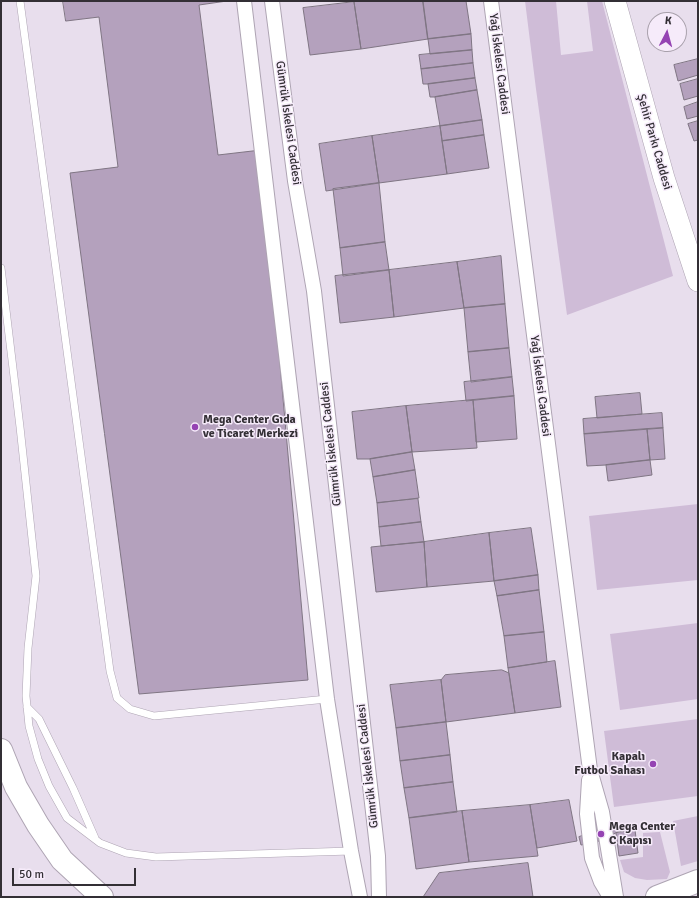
<!DOCTYPE html>
<meta charset="utf-8">
<style>
body{margin:0}
#map{position:relative;width:699px;height:898px;overflow:hidden;background:#e8deed;font-family:Signika,sans-serif}
canvas{display:block}
.frame{position:absolute;inset:0;border:2px solid #332f35;pointer-events:none}
.north{position:absolute;left:647px;top:12px;width:40px;height:40px;box-sizing:border-box;background:#f6ebfa;border:1px solid #a8a0ab;border-radius:50%;rotate:6deg;font-size:11px;font-weight:700;line-height:16px;text-align:center;color:#332f35}
.north::after{content:'';display:block;margin:auto;width:14px;height:18px;background:#9543b3;clip-path:polygon(50% 0,100% 100%,50% 72%,0 100%)}
.scale{position:absolute;left:12px;top:868px;width:124px;height:18px;box-sizing:border-box;border:2px solid #332f35;border-top:0;padding-left:5px;font-size:12px;line-height:14px;white-space:nowrap;color:#332f35;-webkit-text-stroke:3px #f6ebfa;paint-order:stroke}
</style>
<div id="map">
<canvas width="699" height="898"></canvas>
<div class="frame"></div>
<div class="north">K</div>
<div class="scale">50 m</div>
</div>
<script>
const c = document.querySelector('canvas').getContext('2d');
c.lineJoin = 'round';
function fillPath(path, color) {
  c.fillStyle = color;
  c.fill(path, 'evenodd');
}
function strokePath(path, color, width, dash) {
  c.strokeStyle = color;
  c.lineWidth = width;
  c.lineCap = dash ? 'butt' : 'round';
  c.setLineDash(dash || []);
  c.stroke(path);
}
function label(font, color, halo, rows, align = 'center') {
  c.font = font + ' Signika,sans-serif';
  c.lineWidth = 3;
  c.setLineDash([]);
  c.textBaseline = 'middle';
  c.strokeStyle = halo;
  c.fillStyle = color;
  for (const [text, x, y, turn = 0] of rows) {
    c.save();
    c.translate(x, y);
    c.rotate((+turn || 0) * Math.PI / 180);
    c.textAlign = isNaN(turn) ? turn : align;
    if (halo) c.strokeText(text, 0, 0);
    c.fillText(text, 0, 0);
    c.restore();
  }
}
fillPath(new Path2D(`
 M525 1H556L561 55 593 51 587 1H602L673 276 567 315 536 89Z
 M698 504V580L597 590 589 516Z
 M698 623V699L620 710 610 634Z
 M698 719V796L614 807 604 731Z
 M698 816V861L681 866 673 821Z
 M660 832 670 872 667 879 647 880 635 878 624 872 620 860 643 857V833Z`), '#cfbcd7');
const building = new Path2D(`
 M63 1H227L199 5 218 155 261 150 308 680 139 694 70 173 118 167 99 17 66 21Z
 M358 1H423L428 39 361 49 354 2Z
 M423 1H466L471 34 428 39Z
 M354 2 361 49 310 55 303 8Z
 M471 34 472 50 430 54 428 39Z
 M472 50 473 63 421 69 419 55Z
 M698 59V75L678 81 674 65Z
 M473 63 475 78 428 84H423L421 69Z
 M475 78 477 90 435 97H430L428 84Z
 M698 79V96L684 100 680 84Z
 M477 90 482 120 440 126 435 97Z
 M698 102V116L687 119 684 107Z
 M482 120 484 135 442 141 440 126Z
 M698 121V140L694 141 688 124Z
 M440 126 447 174 379 183 372 136Z
 M484 135 489 168 447 174 442 141Z
 M372 136 379 183 326 191 319 144Z
 M379 183 385 242 340 248 333 189Z
 M385 242 389 270 343 276 340 248Z
 M501 256 505 304 464 308 457 262Z
 M457 262 464 308 394 317 389 270Z
 M389 270 394 317 340 323 335 276Z
 M505 304 509 348 468 352 464 308Z
 M509 348 512 377 471 382 468 352Z
 M512 377 514 396 466 401 464 382Z
 M640 393 642 414 597 418 595 397Z
 M514 396 517 439 476 442 473 400Z
 M473 400 477 448 412 452 406 406Z
 M406 406 412 452 370 459H357L352 412Z
 M662 413 663 428 584 434 583 419Z
 M663 428 665 459 650 460 647 429Z
 M647 429 650 460 606 465 587 466 584 434Z
 M412 452 415 470 373 477 370 459Z
 M650 460 652 475 608 481 606 465Z
 M415 470 419 498 377 503 373 477Z
 M418 499 421 522 379 527 377 503Z
 M421 522 424 542 381 546 379 527Z
 M531 528 538 575 494 581 489 533Z
 M489 533 494 581 427 587 424 542Z
 M424 542 427 587 376 592 371 547 381 546Z
 M538 575 539 590 497 596 494 581Z
 M539 590 544 632 504 636 497 596Z
 M544 632 547 662 508 668 504 636Z
 M555 661 561 707 515 713 508 668Z
 M502 670 509 673 515 713 446 722 441 680 445 675Z
 M441 680 446 722 396 728 390 685Z
 M446 722 450 755 400 761 396 728Z
 M450 755 453 782 404 788 400 761Z
 M453 782 457 812 409 818 404 788Z
 M569 800 577 841 537 848 530 805Z
 M530 805 538 856 469 862 462 811Z
 M462 811 469 862 416 869 409 818Z
 M618 825 619 831 605 839 593 843 581 845 579 837Z
 M635 830 638 853 619 856 616 833Z
 M528 863 533 897H423L439 873Z`);
fillPath(building, '#b4a1bd');
strokePath(building, '#7f7583', 1);
const lane = new Path2D(`
 M20 1 110 671 117 698 130 709 154 716 327 699
 M1 268 20 427 36 576 28 648 26 696 29 726 38 759 49 786 67 818 100 843 126 853 156 857 351 851
 M27 707 39 719 73 788 95 838`);
const street = new Path2D(`
 M244 1 327 699 351 851 360 897
 M272 1 295 181 314 291 378 856 379 897
 M491 1 590 770 602 812 616 897
 M589 780 587 814 592 858 601 882 610 897`);
const secondary = new Path2D(`
 M615 1 664 178 698 281`);
const primary = new Path2D(`
 M657 897 698 881`);
const highway = new Path2D(`
 M1 750 16 787 38 825 62 860 102 897`);
strokePath(lane, '#aea4b3', 8);
strokePath(street, '#aea4b3', 16);
strokePath(secondary, '#aea4b3', 22);
strokePath(primary, '#aea4b3', 24);
strokePath(highway, '#aea4b3', 24);
strokePath(lane, '#fff', 7);
strokePath(street, '#fff', 14);
strokePath(secondary, '#fff', 21);
strokePath(primary, '#fff', 22);
strokePath(highway, '#fff', 22);
for (const [x, y, r, color] of [
 [195,427,4,"#9543b3"],
 [653,764,4,"#9543b3"],
 [601,834,4,"#9543b3"]
]) {
  const dot = new Path2D();
  dot.arc(x, y, r, 0, 2 * Math.PI);
  c.fillStyle = color;
  c.fill(dot);
  strokePath(dot, '#f6ebfa', 1.5);
}
label('12px', '#332f35', '#f6ebfa', [
 ["Yağ İskelesi Caddesi",499,64,83],
 ["Gümrük İskelesi Caddesi",288,123,82],
 ["Şehir Parkı Caddesi",654,142,74],
 ["Yağ İskelesi Caddesi",540,386,83],
 ["Gümrük İskelesi Caddesi",331,444,-96],
 ["Gümrük İskelesi Caddesi",368,766,-96]
]);
label('bold 12px', '#332f35', '#f6ebfa', [
 ["Mega Center Gıda",203,420],
 ["ve Ticaret Merkezi",203,434],
 ["Kapalı",645,757,"right"],
 ["Futbol Sahası",645,771,"right"],
 ["Mega Center",609,827],
 ["C Kapısı",609,841]
], 'left');
</script>
